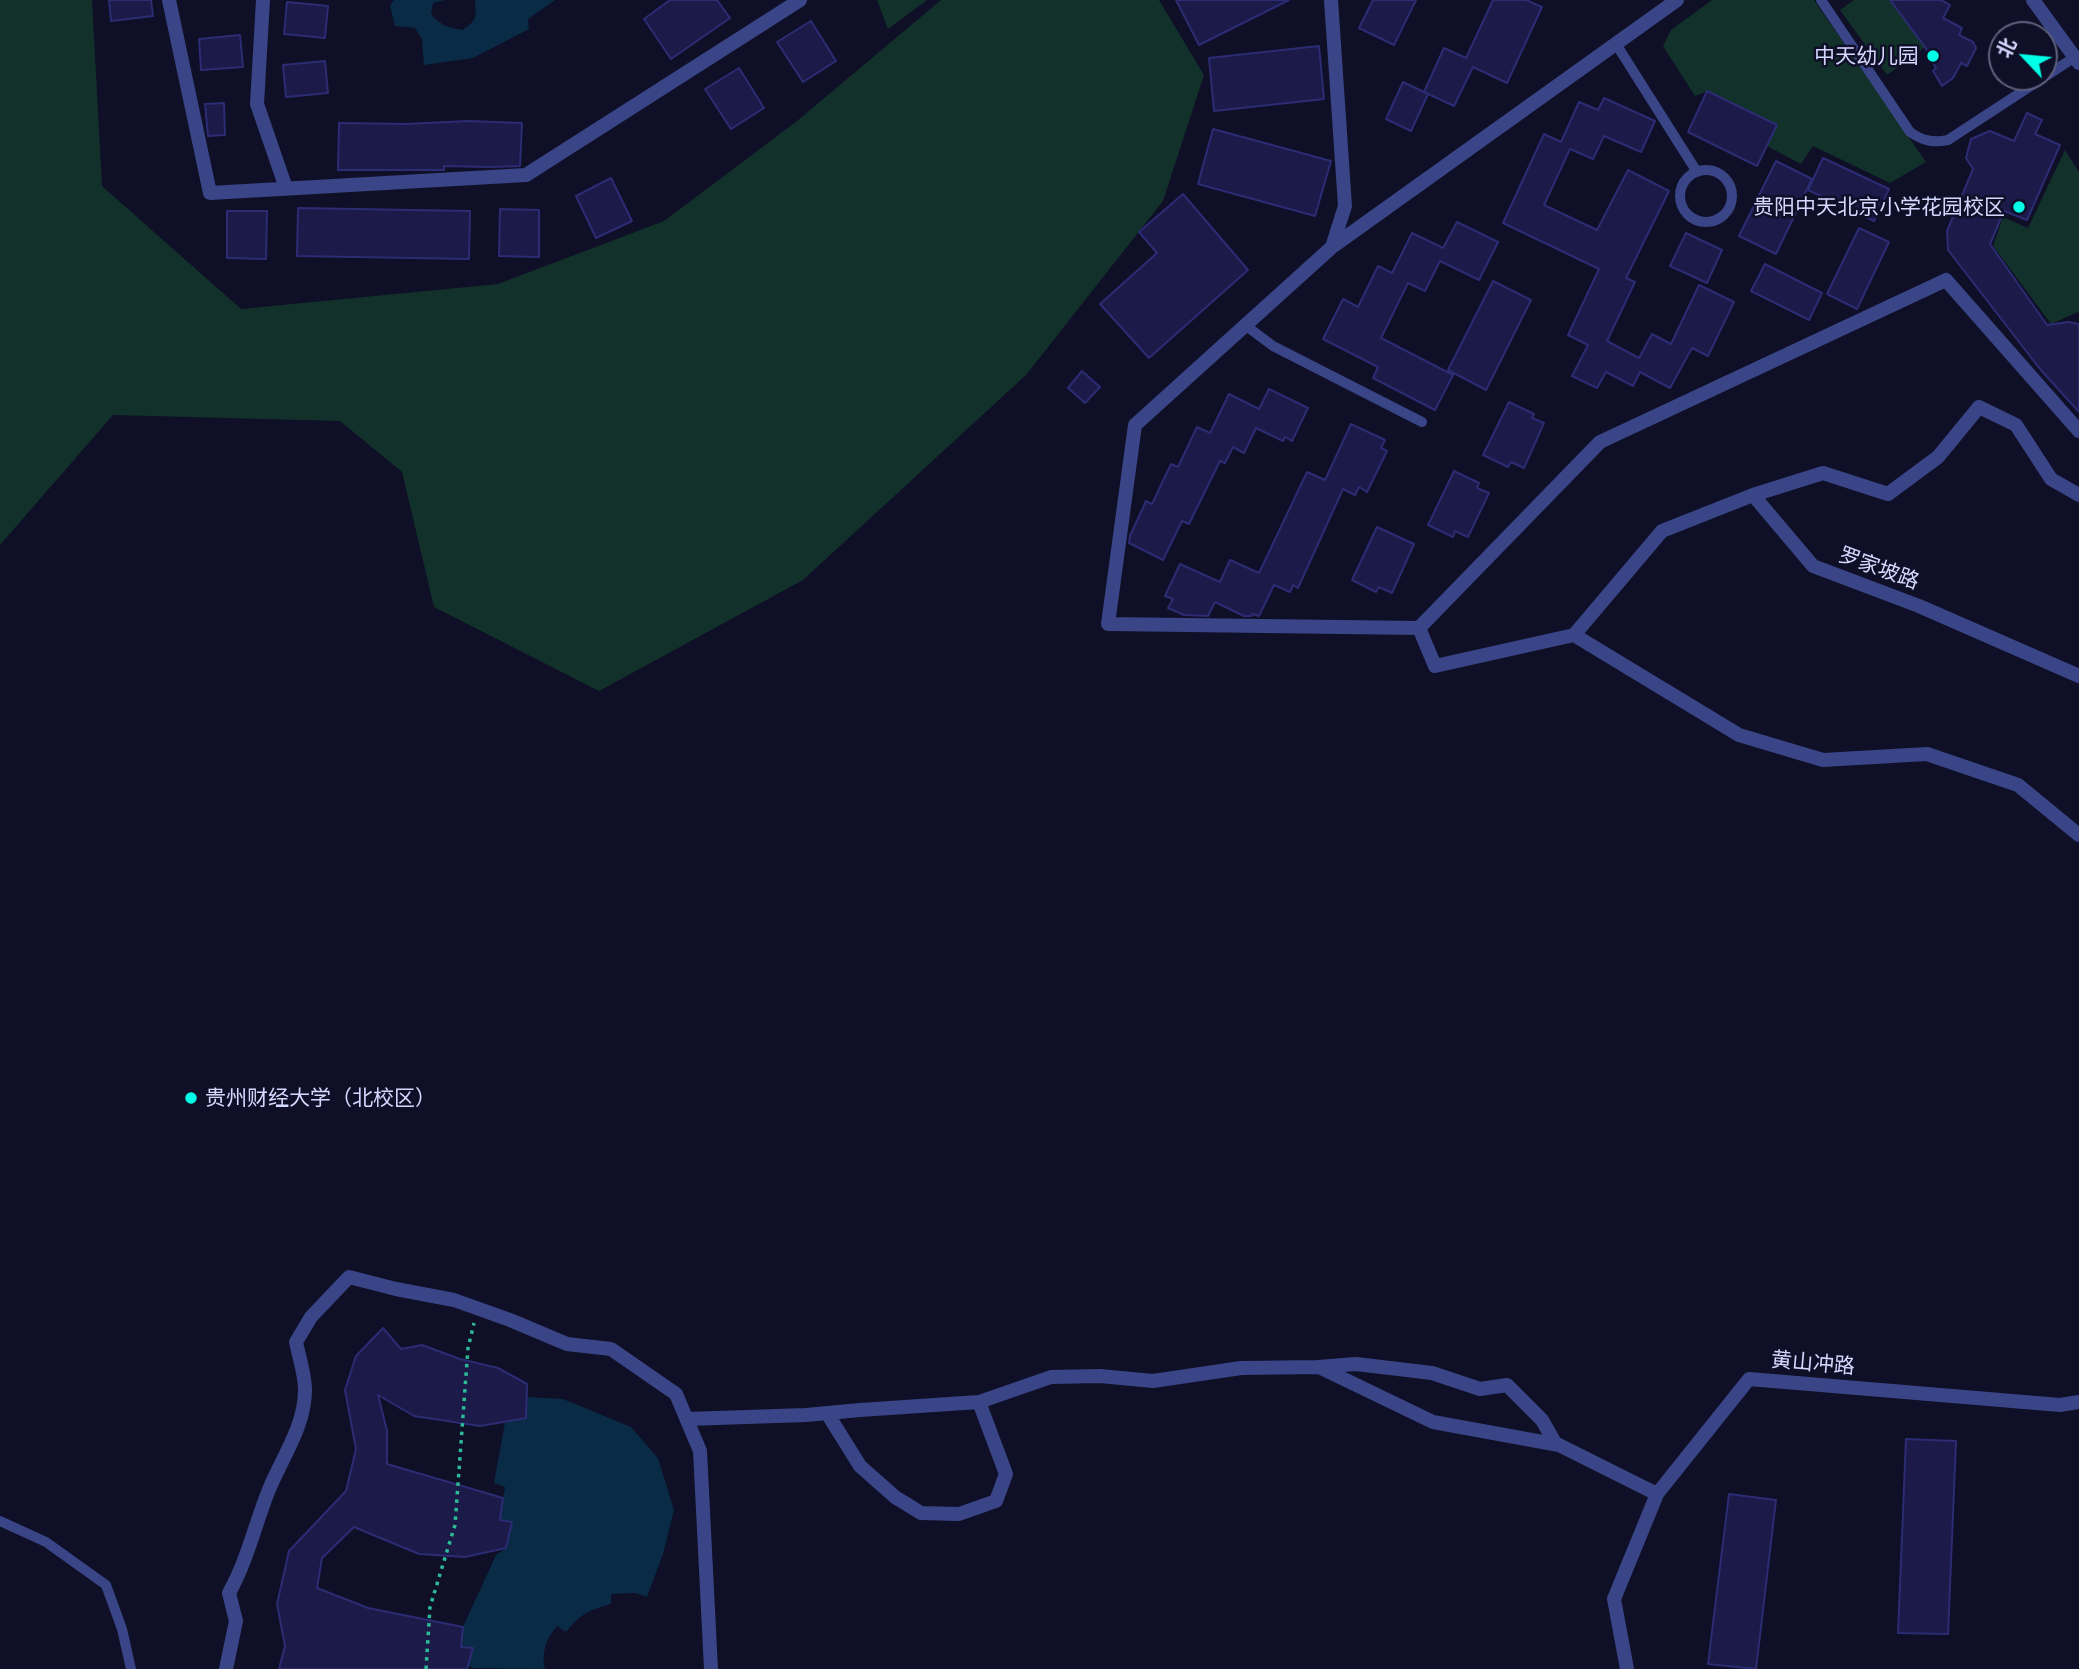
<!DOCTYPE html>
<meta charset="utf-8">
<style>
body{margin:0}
#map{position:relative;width:2079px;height:1669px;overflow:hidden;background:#0f0f27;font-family:Barlow,"Noto Sans SC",sans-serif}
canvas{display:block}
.north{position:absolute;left:1988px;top:21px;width:70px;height:70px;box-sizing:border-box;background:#0f0f27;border:2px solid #5e5f7d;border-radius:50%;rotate:296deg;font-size:19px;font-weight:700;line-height:28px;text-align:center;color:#d4d8ff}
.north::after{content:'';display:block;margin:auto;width:24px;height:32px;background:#00ffe7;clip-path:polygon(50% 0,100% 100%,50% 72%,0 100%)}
</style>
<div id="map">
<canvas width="2079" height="1669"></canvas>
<div class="north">北</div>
</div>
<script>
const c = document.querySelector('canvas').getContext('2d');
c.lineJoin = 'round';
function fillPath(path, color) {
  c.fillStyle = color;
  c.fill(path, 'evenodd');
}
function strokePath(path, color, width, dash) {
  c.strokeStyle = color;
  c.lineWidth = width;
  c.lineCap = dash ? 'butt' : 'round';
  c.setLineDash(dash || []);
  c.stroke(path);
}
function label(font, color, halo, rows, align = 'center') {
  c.font = font + ' Barlow,"Noto Sans SC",sans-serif';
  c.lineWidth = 5;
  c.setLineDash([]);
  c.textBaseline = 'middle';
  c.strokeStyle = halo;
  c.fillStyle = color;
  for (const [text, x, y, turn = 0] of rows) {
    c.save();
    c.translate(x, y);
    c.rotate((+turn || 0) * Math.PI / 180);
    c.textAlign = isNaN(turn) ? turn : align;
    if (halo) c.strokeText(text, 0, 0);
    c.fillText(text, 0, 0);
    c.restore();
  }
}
fillPath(new Path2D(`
 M0 0H92L102 186 241 309 498 284 664 221 797 121 941 0H1159L1204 75 1163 201 1026 375 803 580 599 691 434 607 402 472 340 421 113 415 0 545Z
 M877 0H927L888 29Z
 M1712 0H1814L1926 162 1890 183 1813 146 1801 164 1767 146 1777 125 1708 91 1695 96 1663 46 1671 30Z
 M1854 0H1890L1925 47 1887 75 1840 10Z
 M2065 150 2079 172V314L2078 312 2051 324 1993 246 2003 217 2028 228Z`), '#12312a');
fillPath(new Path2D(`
 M394 0H445L433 3 431 14C439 25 450 28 463 30 478 19 476 17 475 0H555L528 19 529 29 473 58 424 65 422 39 415 28 395 26 390 5Z
 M527 1397 563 1399 631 1427 658 1458 674 1510 663 1554 647 1597 635 1593 611 1594V1604C590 1610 580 1614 566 1632L557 1626C546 1639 541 1653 545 1669L473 1668 468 1665 473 1648 461 1647 463 1627 496 1555 506 1548 512 1523 500 1519 505 1487 494 1483 505 1422 526 1418Z`), '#092b45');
const building = new Path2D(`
 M109 0H151L153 16 111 21Z
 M670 0H717L730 18 671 59 644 19Z
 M1176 0H1289L1199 45Z
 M1373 0H1416L1394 45 1359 28Z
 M1493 0H1526L1542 7 1507 83 1473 67 1454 106 1424 92 1444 48 1466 58Z
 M1890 0H1941L1950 5 1943 18 1962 28 1959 35 1973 42 1976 48 1967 66 1961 63 1953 78 1942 86 1933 71 1936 68 1925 47Z
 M287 2 328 6 325 38 284 34Z
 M811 21 836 61 803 82 777 42Z
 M240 35 243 67 201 70 199 39Z
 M1319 46 1324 99 1214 111 1209 58Z
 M325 61 328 93 286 97 283 65Z
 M739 68 764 108 731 129 705 89Z
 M1403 82 1428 94 1411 131 1386 119Z
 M1707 91 1777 125 1757 166 1688 132Z
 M1604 98 1655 121 1641 152 1604 136 1593 159 1570 149 1544 205 1597 230 1628 170 1669 191 1626 278 1635 282 1607 341 1639 358 1652 334 1671 344 1699 285 1734 302 1708 356 1692 348 1670 388 1640 372 1633 386 1606 372 1597 388 1572 376 1588 345 1568 335 1599 269 1503 223 1544 134 1561 142 1579 102 1598 110Z
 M224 103 225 135 208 136 205 104Z
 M2027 113 2042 120 2035 134 2060 145 2027 220 2004 211 1990 244 2047 325 2068 322 2079 324V412L2040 369 1948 250 1947 231 1973 169 1966 158 1971 139 1990 131 2014 141Z
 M468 121 522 123 520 166 490 167 444 166V170H338L339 123 405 124Z
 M1213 129 1331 161 1315 216 1198 184Z
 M1823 158 1889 189 1874 221 1808 190Z
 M1776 161 1812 179 1776 254 1739 236Z
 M611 178 632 221 596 238 576 196Z
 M1183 194 1248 270 1149 358 1100 304 1157 253 1139 232Z
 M298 208 470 211 469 259 297 256Z
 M500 209 539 210V257L499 256Z
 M227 211H267L266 259 227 258Z
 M1457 222 1498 242 1479 280 1440 261 1425 291 1408 283 1381 338 1453 375 1435 410 1373 378 1378 367 1323 339 1343 299 1358 307 1378 266 1392 273 1412 233 1443 248Z
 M1859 228 1889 242 1857 309 1827 294Z
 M1686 233 1722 250 1707 283 1670 266Z
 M1765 264 1822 293 1809 320 1751 291Z
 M1493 281 1531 300 1486 390 1448 370Z
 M1082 371 1100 387 1085 403 1068 388Z
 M1269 389 1308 408 1292 441 1285 437 1283 441 1256 428 1244 453 1233 447 1225 463 1220 461 1189 524 1182 521 1163 560 1129 543 1130 536 1146 501 1152 504 1171 464 1178 467 1197 427 1210 433 1229 394 1259 409Z
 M1509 402 1534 414 1532 418 1544 423 1524 468 1511 462 1508 467 1483 455Z
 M1351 424 1385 440 1381 448 1387 451 1367 492 1359 487 1355 495 1343 489 1298 588 1293 585 1290 592 1274 585 1259 616 1252 614 1251 616H1244L1215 602 1208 616 1184 615 1168 608 1173 599 1165 596 1180 564 1220 582 1230 560 1259 573 1307 472 1325 480Z
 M1454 471 1479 483 1477 488 1489 493 1468 537 1455 531 1453 537 1428 525Z
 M1377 527 1414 544 1392 593 1379 587 1376 592 1352 580Z
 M383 1328 401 1349 422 1345 460 1359 498 1368 527 1384 526 1418 480 1426 414 1416 378 1395 387 1431V1464L503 1498 500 1520 512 1522 506 1548 465 1557 419 1554 354 1527 322 1558 317 1588 368 1608 463 1627 461 1647 473 1648 467 1669H279L285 1646 277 1604 289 1551 346 1491 356 1449 345 1390 356 1356Z
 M1906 1439 1956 1441 1948 1634 1898 1633Z
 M1729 1494 1776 1500 1756 1669 1708 1664Z`);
fillPath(building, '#1b1a48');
strokePath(building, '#2c2c74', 2);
strokePath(new Path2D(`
 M426 1669 430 1607 455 1525 468 1348 474 1323`), '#2dba96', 3.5, [3.5, 5]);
strokePath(new Path2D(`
 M1821 0 1910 132C1923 141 1933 143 1948 140L2075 57
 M1616 44 1697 172
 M1680 196a26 26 0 1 1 52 0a26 26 0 1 1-52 0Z
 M1245 325 1273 346 1422 422
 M0 1521 46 1542 106 1585 122 1629 131 1669`), '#394586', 10);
strokePath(new Path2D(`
 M169 0 210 193 526 175 800 0
 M263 0 257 104 286 188
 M1331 0 1345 206 1332 247 1135 425 1108 624 1419 628 1600 442 1946 280 2079 431
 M2033 0 2079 63
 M1332 247 1677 0
 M2079 495 2051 479 2016 425 1979 407 1938 457 1888 494 1823 473 1753 495 1813 566 1919 606 2079 676
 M1419 628 1435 666 1574 635 1739 735 1823 760 1927 754 2018 785 2079 835
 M1574 635 1662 531 1753 495
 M1321 1368 1433 1422 1559 1445
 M827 1413 860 1466 895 1497 921 1513 959 1514 996 1501 1006 1474 979 1402
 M687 1419 806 1415 860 1410 979 1402 1051 1377 1100 1376 1153 1381 1241 1368 1318 1367 1356 1364 1432 1373 1480 1389 1507 1385 1542 1420 1555 1443 1657 1494
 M226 1669 236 1621 229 1593C247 1561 255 1525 268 1492 281 1459 305 1427 305 1390 305 1374 299 1357 296 1342L311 1317 349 1277 396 1289 454 1300 510 1320 567 1344 611 1349 676 1394 700 1451 711 1669
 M1627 1669 1614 1599 1657 1494 1749 1379 2060 1405 2079 1402`), '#394586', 14);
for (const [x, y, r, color] of [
 [1933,56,7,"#00ffe7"],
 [2019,207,7,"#00ffe7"],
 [191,1098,7,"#00ffe7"]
]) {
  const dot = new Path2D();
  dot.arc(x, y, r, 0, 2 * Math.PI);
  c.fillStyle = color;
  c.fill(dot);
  strokePath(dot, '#0f0f27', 2.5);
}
label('21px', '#d4d8ff', '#0f0f27', [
 ["中天幼儿园",1919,56],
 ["贵阳中天北京小学花园校区",2005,207],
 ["贵州财经大学（北校区）",205,1098,"left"]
], 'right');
label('21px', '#d4d8ff', '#0f0f27', [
 ["罗家坡路",1879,568,20],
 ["黄山冲路",1813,1363,5]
]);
</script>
